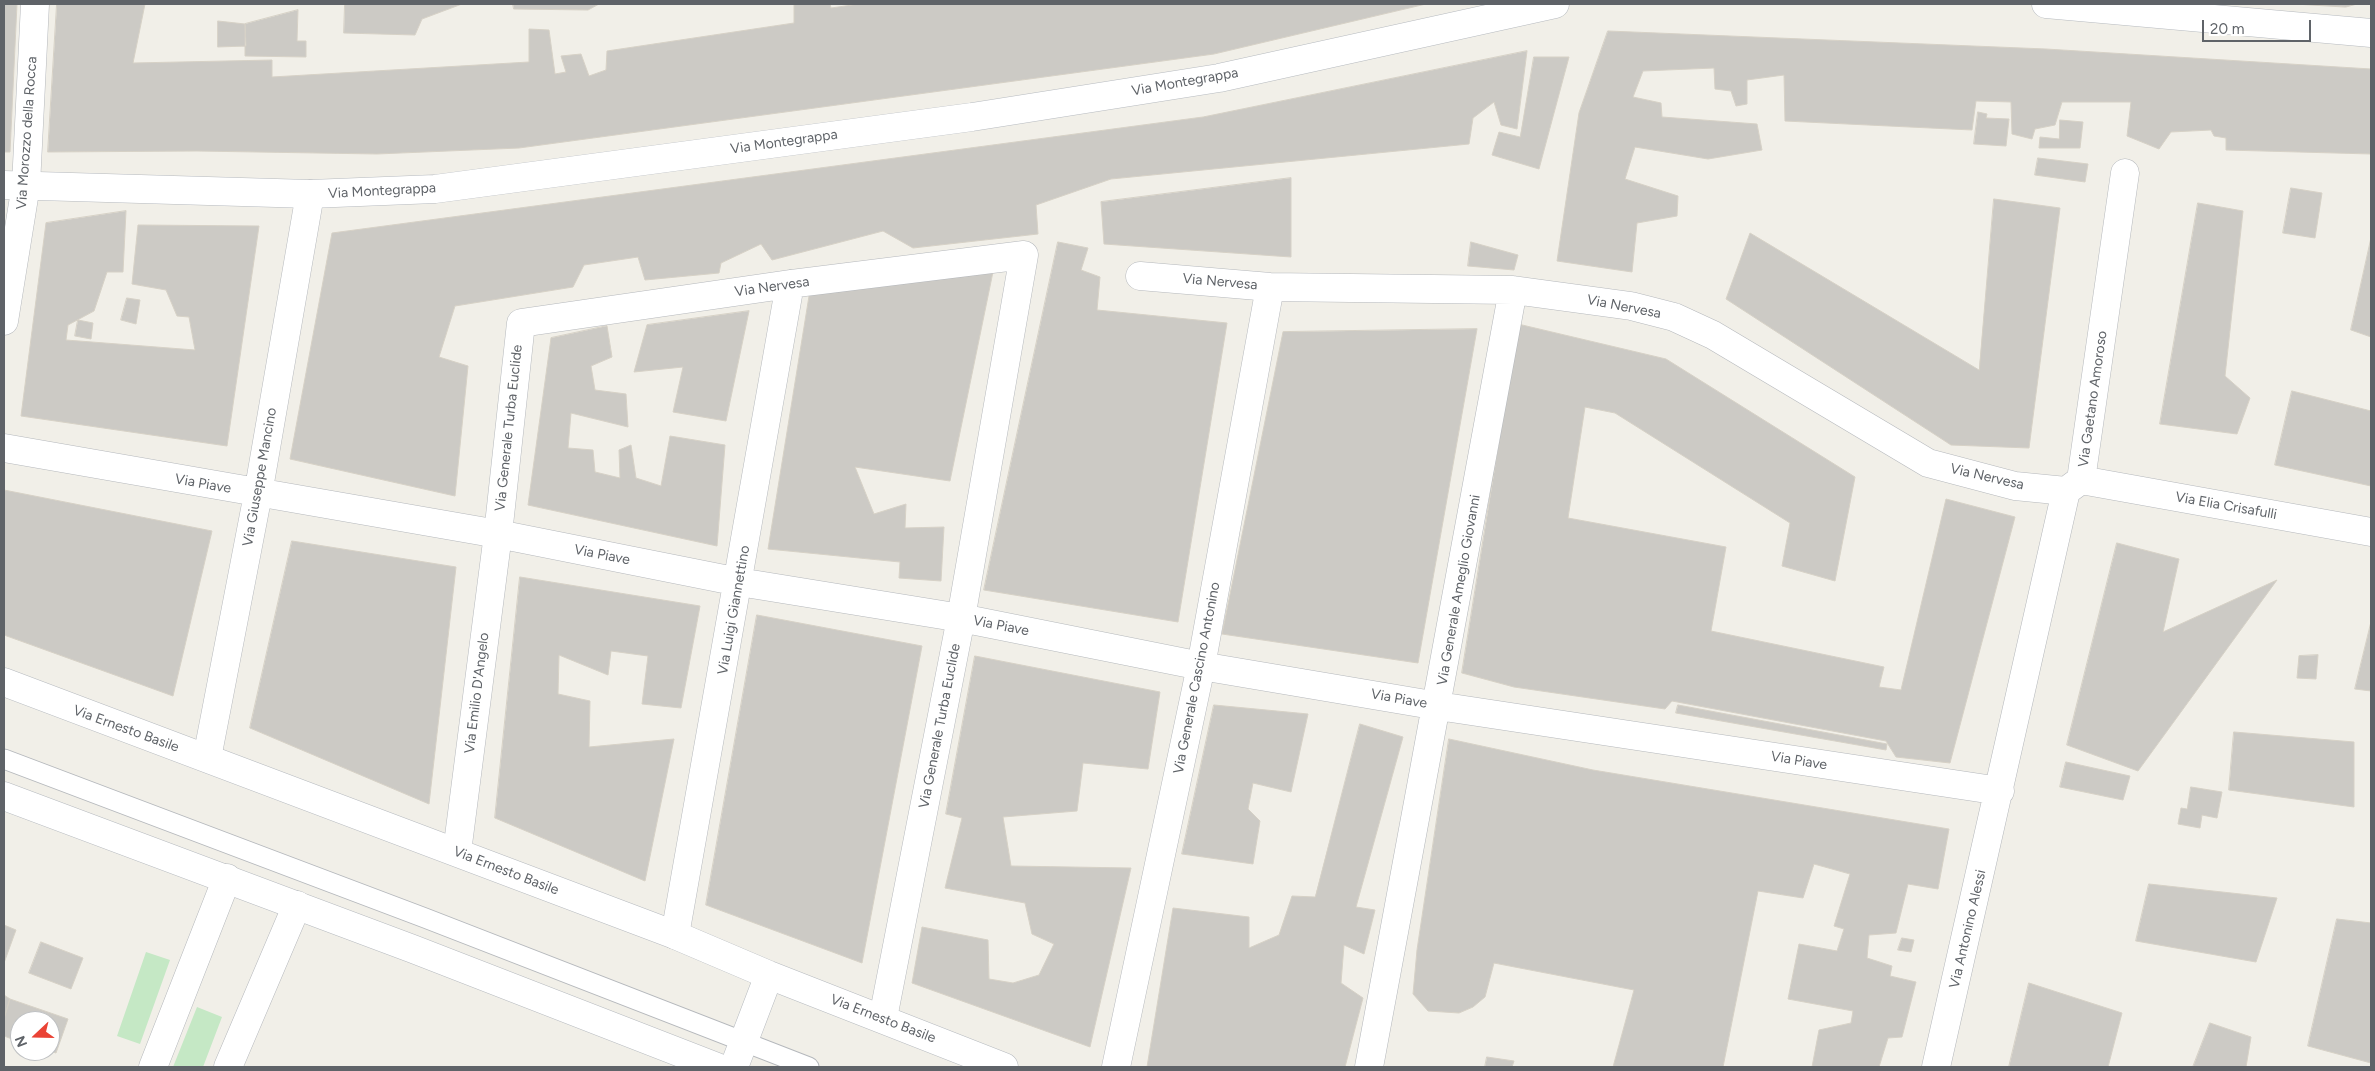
<!DOCTYPE html>
<style>
body{margin:0}
#map{position:relative;width:2375px;height:1071px;overflow:hidden;background:#f1efe8;font-family:Figtree,sans-serif}
canvas{display:block}
.frame{position:absolute;inset:0;border:5px solid #5f6368;pointer-events:none}
.north{position:absolute;left:10px;top:1011px;width:50px;height:50px;box-sizing:border-box;background:#fff;border:1px solid #bfc1c3;border-radius:50%;rotate:249deg;font-size:14px;font-weight:700;line-height:20px;text-align:center;color:#5f6368}
.north::after{content:'';display:block;margin:auto;width:18px;height:22px;background:#ea4335;clip-path:polygon(50% 0,100% 100%,50% 72%,0 100%)}
.scale{position:absolute;left:2202px;top:20px;width:109px;height:22px;box-sizing:border-box;border:2px solid #5f6368;border-top:0;padding-left:6px;font-size:15px;line-height:18px;white-space:nowrap;color:#5f6368;-webkit-text-stroke:4px #fff;paint-order:stroke}
</style>
<div id="map">
<canvas width="2375" height="1071"></canvas>
<div class="frame"></div>
<div class="north">N</div>
<div class="scale">20 m</div>
</div>
<script>
const c = document.querySelector('canvas').getContext('2d');
c.lineJoin = 'round';
function fillPath(path, color) {
  c.fillStyle = color;
  c.fill(path, 'evenodd');
}
function strokePath(path, color, width, dash) {
  c.strokeStyle = color;
  c.lineWidth = width;
  c.lineCap = dash ? 'butt' : 'round';
  c.setLineDash(dash || []);
  c.stroke(path);
}
function label(font, color, halo, rows, align = 'center') {
  c.font = font + ' Figtree,sans-serif';
  c.lineWidth = 4;
  c.setLineDash([]);
  c.textBaseline = 'middle';
  c.strokeStyle = halo;
  c.fillStyle = color;
  for (const [text, x, y, turn = 0] of rows) {
    c.save();
    c.translate(x, y);
    c.rotate((+turn || 0) * Math.PI / 180);
    c.textAlign = isNaN(turn) ? turn : align;
    if (halo) c.strokeText(text, 0, 0);
    c.fillText(text, 0, 0);
    c.restore();
  }
}
fillPath(new Path2D(`
 M146 952 170 960 140 1044 117 1036Z
 M197 1007 222 1017 203 1067H173Z`), '#c5e8c5');
const building = new Path2D(`
 M4 4H17L10 152H4Z
 M57 4H145L133 63 272 60V77L529 62V29L549 30 555 74 566 72 561 56 581 54 589 76 606 70 607 51 794 23V4H830L831 8 859 4H1426L1214 54 519 148 377 154 197 151 48 152Z
 M345 4H462L422 19 415 35 344 33Z
 M513 4H599L588 10 514 9Z
 M2295 4H2357L2346 7Z
 M298 10 297 41H306V57L245 56V24Z
 M218 21 245 24 246 46 218 47Z
 M1608 31 2046 49 2371 69V154L2226 150V138L2214 136 2211 130 2171 132 2159 149 2127 136 2131 102H2062L2055 125 2035 129 2032 139 2012 134 2011 102 1976 101 1972 130 1785 121 1784 75 1747 80V104L1736 106 1731 91 1715 89 1714 68 1643 71 1633 97 1661 103 1662 117 1757 124 1762 150 1708 159 1635 147 1625 179 1678 196 1677 216 1637 223 1632 272 1557 261 1579 113Z
 M1527 51 1517 129 1501 125 1494 102 1473 118 1469 144 1111 179 1036 205 1038 234 913 248 883 231 772 260 761 244 721 263 719 273 645 280 638 257 584 265 573 287 455 306 439 357 468 366 455 496 290 459 332 233 1203 117Z
 M1534 57H1569L1539 169 1492 155 1499 132 1520 137Z
 M1978 112 1987 114 1986 118 2009 119 2006 146 1974 144Z
 M2060 120 2083 122 2080 148H2039L2040 137 2059 139Z
 M2038 158 2088 164 2085 182 2035 175Z
 M1291 178V257L1104 244 1101 202Z
 M2291 188 2322 193 2315 238 2283 233Z
 M1994 199 2060 208 2029 448 1951 445 1726 299 1750 233 1979 370Z
 M2198 203 2243 211 2225 376 2250 398 2237 434 2160 424Z
 M126 211 123 272H107L94 311 68 325 66 340 195 350 189 317 177 316 166 290 132 284 138 225 259 226 227 446 21 416 46 223Z
 M2371 238V337L2351 330Z
 M1058 242 1088 248 1081 270 1100 277 1097 310 1227 323 1178 622 984 590Z
 M1471 242 1518 255 1514 270 1468 266Z
 M994 267 950 481 855 467 874 514 906 504 905 528 944 527 941 581 899 578 900 562 768 549 810 290Z
 M127 298 140 300 136 324 121 320Z
 M749 311 726 421 673 412 683 367 634 372 647 325Z
 M78 320 93 323 91 339 75 336Z
 M1518 324 1666 359 1855 477 1835 581 1782 566 1790 523 1615 413 1585 407 1568 518 1726 547 1711 631 1884 667 1879 687 1901 690 1946 499 2015 517 1950 763 1896 757 1886 741 1672 701 1665 709 1514 687 1462 673Z
 M607 326 612 357 591 366 595 390 626 394 628 427 571 413 568 448 593 450 595 472 620 478 619 450 631 445 636 478 661 486 670 436 725 445 717 546 528 505 551 338Z
 M1477 329 1418 663 1222 634 1283 332Z
 M2292 391 2371 411V486L2275 465Z
 M4 490 212 531 173 696 4 635Z
 M292 541 456 567 429 804 250 728Z
 M2117 543 2179 559 2163 632 2277 580 2138 771 2067 745Z
 M520 577 700 606 681 708 642 704 648 656 611 651 608 675 559 655 558 694 590 701 589 747 674 739 645 881 495 818Z
 M757 615 922 646 862 963 706 905Z
 M2371 622V691L2355 689Z
 M2318 655 2316 679 2297 678 2299 656Z
 M975 656 1160 692 1148 769 1083 763 1077 811 1003 817 1011 866 1131 868 1090 1047 912 983 922 927 988 940 989 979 1013 983 1039 975 1054 944 1032 934 1025 903 945 888 962 818 946 814Z
 M1214 705 1308 714 1291 792 1253 783 1248 809 1260 821 1253 864 1182 854Z
 M1678 705 1887 744 1886 750 1676 713Z
 M1360 724 1403 737 1356 907 1375 910 1364 954 1344 945 1341 983 1363 998 1345 1067H1147L1173 908 1249 917V948L1279 935 1292 896 1315 897Z
 M2234 732 2354 742V807L2229 790Z
 M1449 739 1593 770 1949 829 1938 889 1908 884 1896 933 1869 935 1867 958 1892 966 1890 976 1916 982 1902 1037 1888 1038 1879 1067H1812L1819 1030 1851 1023 1853 1011 1788 999 1799 944 1837 951 1844 929 1834 926 1850 874 1814 864 1803 898 1758 891 1723 1067H1613L1634 990 1494 963 1485 997 1473 1007 1459 1013 1428 1011 1413 994 1417 950Z
 M2066 762 2130 776 2123 800 2060 787Z
 M2191 787 2222 792 2217 818 2202 815 2200 828 2178 824 2181 808 2187 809Z
 M2149 884 2277 898 2256 962 2136 941Z
 M2337 919 2371 923V1063L2308 1046Z
 M4 925 16 930 4 963Z
 M1902 938 1914 940 1911 952 1898 950Z
 M41 942 83 958 71 989 29 973Z
 M2029 983 2122 1013 2108 1067H2009Z
 M4 995 10 999 4 1019Z
 M10 999 68 1019 56 1053 50 1051V1021H20V1042L4 1036V1019Z
 M2210 1023 2251 1037 2246 1067H2193Z
 M1487 1057 1514 1061 1512 1067H1485Z`);
fillPath(building, '#cccac5');
strokePath(building, '#d6d1c6', 1);
const lane = new Path2D(`
 M4 759 425 918 809 1067`);
const street = new Path2D(`
 M1140 276 1270 287 1513 290 1631 306 1674 317 1713 335 1928 463 2015 486 2066 491
 M4 321 26 185 35 4
 M4 448 498 534 739 582 961 618 1201 666 1438 706 2000 791
 M2081 480 2371 532
 M207 758 258 494 310 194
 M457 852 498 534 521 323 790 284 1024 255 961 618 883 1018
 M675 935 790 284
 M153 1067 227 878
 M228 1067 297 905
 M1116 1067 1201 666 1270 287
 M1369 1067 1513 290
 M1936 1067 2066 491 2081 480 2125 173`);
const secondary = new Path2D(`
 M2046 4 2371 33
 M4 185 310 194 435 189 972 117 1219 78 1555 4
 M4 682 675 935 769 975 1004 1067
 M4 796 413 949 717 1067
 M734 1067 769 975`);
strokePath(lane, '#b5b8bc', 21);
strokePath(street, '#b5b8bc', 29);
strokePath(secondary, '#b6babf', 29);
strokePath(lane, '#fff', 19);
strokePath(street, '#fff', 28);
strokePath(secondary, '#fff', 28);
label('14px', '#5f6368', '#fff', [
 ["Via Montegrappa",1185,82,-10],
 ["Via Morozzo della Rocca",27,133,-86],
 ["Via Montegrappa",784,142,-8],
 ["Via Montegrappa",382,191,-3],
 ["Via Nervesa",1220,282,5],
 ["Via Nervesa",772,287,-8],
 ["Via Nervesa",1624,307,11],
 ["Via Gaetano Amoroso",2093,399,-82],
 ["Via Generale Turba Euclide",509,428,-84],
 ["Via Giuseppe Mancino",260,477,-80],
 ["Via Nervesa",1987,477,13],
 ["Via Piave",203,484,10],
 ["Via Elia Crisafulli",2226,506,10],
 ["Via Piave",602,555,11],
 ["Via Generale Ameglio Giovanni",1459,590,-80],
 ["Via Luigi Giannettino",734,610,-80],
 ["Via Piave",1001,626,11],
 ["Via Generale Cascino Antonino",1197,678,-79],
 ["Via Emilio D'Angelo",477,693,-83],
 ["Via Piave",1399,699,10],
 ["Via Generale Turba Euclide",940,726,-79],
 ["Via Ernesto Basile",126,729,20],
 ["Via Piave",1799,761,9],
 ["Via Ernesto Basile",506,871,21],
 ["Via Antonino Alessi",1968,929,-77],
 ["Via Ernesto Basile",883,1019,21]
]);
</script>
